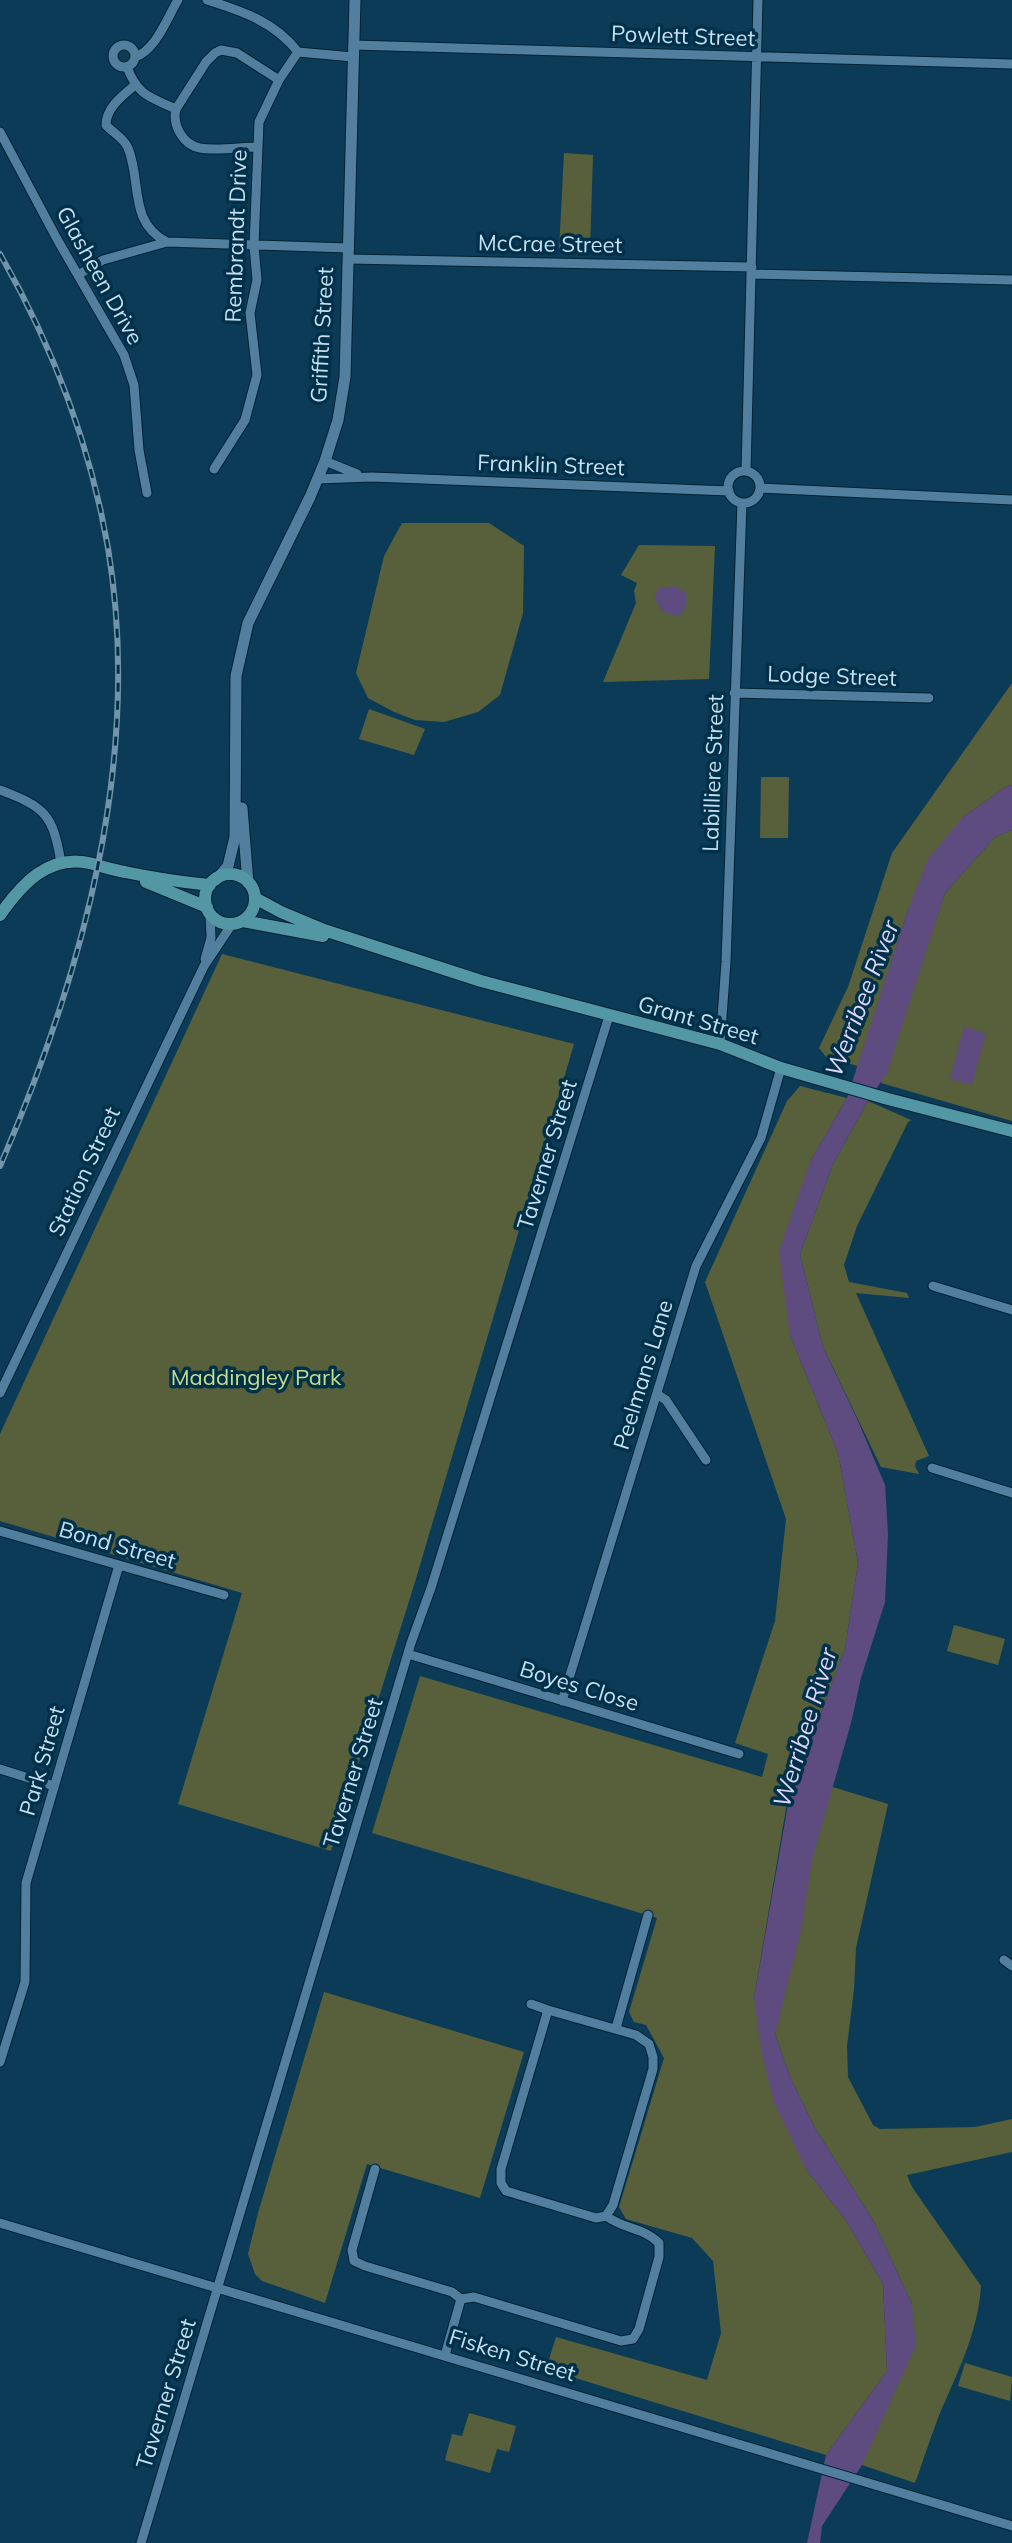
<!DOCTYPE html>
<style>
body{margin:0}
canvas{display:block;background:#0c3b57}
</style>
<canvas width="1012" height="2543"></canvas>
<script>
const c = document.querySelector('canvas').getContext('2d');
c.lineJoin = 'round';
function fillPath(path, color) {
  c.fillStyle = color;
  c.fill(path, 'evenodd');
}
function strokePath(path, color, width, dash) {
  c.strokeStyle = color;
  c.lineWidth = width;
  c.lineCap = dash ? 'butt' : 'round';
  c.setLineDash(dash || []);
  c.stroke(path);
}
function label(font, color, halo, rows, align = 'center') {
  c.font = font + ' Mulish,sans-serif';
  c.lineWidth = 7;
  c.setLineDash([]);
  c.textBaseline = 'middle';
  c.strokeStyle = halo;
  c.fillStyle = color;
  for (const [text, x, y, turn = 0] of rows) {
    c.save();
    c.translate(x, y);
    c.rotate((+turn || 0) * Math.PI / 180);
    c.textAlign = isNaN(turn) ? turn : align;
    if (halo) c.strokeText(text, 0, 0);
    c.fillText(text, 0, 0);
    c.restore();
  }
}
fillPath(new Path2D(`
 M564 153 593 155 590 251H559Z
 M402 523H489L524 546 523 613 500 695 478 712 444 722 415 720 394 712 368 698 356 673 384 556Z
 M639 545 715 546 709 679 603 682 636 603 634 591 637 583 621 575Z
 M1012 683V785L1004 788 963 817 908 910 858 1066 827 1058 819 1048 848 987 892 853Z
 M369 709 425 729 414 755 359 739Z
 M761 777H789L788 838H760Z
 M1012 830V1121L881 1083 945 893 995 837Z
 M222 954 574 1044 415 1582 331 1851 178 1804 242 1593 0 1521V1434Z
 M800 1086 847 1098 811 1160 790 1335 838 1453 858 1563 845 1649 808 1747 790 1785 754 1998 807 2171 845 2219 883 2284 887 2371 826 2455 546 2369 556 2337 707 2380 721 2333 713 2261 692 2238 626 2219 619 2207 664 2058 646 2025 634 2022 629 2012 657 1918 372 1833 420 1676 762 1777 768 1754 735 1743 775 1621 786 1519 705 1282 787 1101Z
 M868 1101 911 1120 908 1122 857 1226 844 1265 849 1282 907 1293 909 1298 856 1293 929 1456 916 1461 915 1466 919 1474 881 1467 823 1347 800 1254 833 1164Z
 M954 1625 1005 1639 998 1665 947 1651Z
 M823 1784 888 1804 856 1948 854 1989 847 2046 848 2077 873 2125 880 2129 975 2127 1012 2119V2152L907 2175 912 2187 981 2286C978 2334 956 2375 938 2418 930 2439 923 2461 915 2483L862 2465 912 2304 873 2220 815 2128 791 2079 775 2034Z
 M324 1992 524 2052 480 2198 367 2164 325 2303 262 2281 255 2274 248 2254 258 2213Z
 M965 2363 1012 2377 1010 2401 958 2386Z
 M469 2413 516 2426 509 2452 497 2449 490 2473 445 2460 452 2434 462 2436Z`), '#57603a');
fillPath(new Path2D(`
 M674 586 685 592C688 601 687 610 679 616 664 615 656 608 655 594L660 588Z
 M1012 785V830L995 837 945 893 887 1073 868 1101 833 1164 800 1254 823 1347 858 1421 885 1485 888 1534 885 1602 861 1678 851 1723 812 1860 801 1931 775 2034 791 2079 815 2128 873 2220 912 2304 916 2345 862 2465 822 2526 820 2543H807L826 2455 887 2371 883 2284 845 2219 807 2171 774 2102 762 2054 754 1998 792 1782 808 1747 845 1649 858 1563 838 1453 790 1335 779 1251 811 1160 847 1098 908 910 928 859 963 817 1004 788Z
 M964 1027 986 1033 972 1085 950 1079Z`), '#5e4b7f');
const minor = new Path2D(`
 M207 0C242 11 275 22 298 52L353 57
 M113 56a11 11 0 1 1 22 0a11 11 0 1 1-22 0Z
 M353 45 1012 64
 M135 57C156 50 167 18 178 0
 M127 67C138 96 150 97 176 109
 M134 86C122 96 106 108 106 125 113 133 124 138 128 148 142 182 128 222 167 242L348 248
 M0 132 57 239 124 355 134 385 139 450 147 493
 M258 147C240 147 218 151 200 148 183 145 172 125 176 109L206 62 215 53 221 50 237 53 279 80
 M348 259 752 267
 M752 274 1012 280
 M78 275 103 260 167 242
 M325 461 357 474
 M214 469 245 420 257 375 250 313 257 280 254 246 259 122 279 80 298 52
 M746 471 758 0
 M728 487a16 16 0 1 1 32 0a16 16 0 1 1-32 0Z
 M317 479 372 477 729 491
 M760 488 1012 500
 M734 693 929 698
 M0 790C45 807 53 814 61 863
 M205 959 211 938 210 913
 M720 1044 726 962 742 503
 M933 1286 1012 1310
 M0 1393 204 966 232 924
 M657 1394 666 1400 706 1460
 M932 1468 1012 1493
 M0 1531 224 1595
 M408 1654 739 1754
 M562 1701 696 1266 761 1138 781 1068
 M0 1769 54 1786
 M1004 1960 1012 1966
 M531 2004 548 2010
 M616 2028 648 1915
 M0 2062 25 1982 26 1883 119 1565
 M375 2169 352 2250 354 2261 365 2266 452 2292 461 2299
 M0 2223 1012 2526
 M445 2355 461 2299 474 2297 621 2341 633 2339 639 2329 659 2257V2243C643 2227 625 2230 606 2216L596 2218 506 2191 501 2183V2169L548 2010 636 2035 649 2044 653 2057V2069L613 2205 606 2216
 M141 2543 411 1643 431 1588 609 1016`);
const tertiary = new Path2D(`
 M242 808 248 883
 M216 880 228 866 235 837 236 676 248 623 310 497 325 461 338 420 345 377 355 0`);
const secondary = new Path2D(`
 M205 899a25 25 0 1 1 50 0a25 25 0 1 1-50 0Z
 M146 882 207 907
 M255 898 281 912 324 930 481 981 720 1044 781 1068 888 1099 1012 1131
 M0 915C21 885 48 854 89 863 101 866 113 870 125 872 153 878 181 882 210 885
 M243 921 323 936`);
strokePath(minor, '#002135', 11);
strokePath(tertiary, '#002135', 13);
strokePath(secondary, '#002135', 14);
strokePath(minor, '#527f9d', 9);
strokePath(tertiary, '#527f9d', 11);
strokePath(secondary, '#5396a4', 12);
const rail = new Path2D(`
 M0 254C52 345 90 444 108 548 143 758 83 974 0 1166`);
strokePath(rail, '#7294aa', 6);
strokePath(rail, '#00314b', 3, [9]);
label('22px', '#c8dff0', '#00314b', [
 ["Powlett Street",683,37,2],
 ["Rembrandt Drive",237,236,-88],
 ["McCrae Street",550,245,1],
 ["Glasheen Drive",99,276,61],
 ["Griffith Street",323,335,-87],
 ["Franklin Street",551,466,2],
 ["Lodge Street",832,677,2],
 ["Labilliere Street",714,773,-88],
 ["Grant Street",698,1021,16],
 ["Taverner Street",548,1155,-73],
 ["Station Street",85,1172,-65],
 ["Peelmans Lane",644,1375,-73],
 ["Bond Street",117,1546,16],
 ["Boyes Close",579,1687,17],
 ["Park Street",43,1761,-74],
 ["Taverner Street",354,1773,-73],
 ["Fisken Street",512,2356,17],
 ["Taverner Street",167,2394,-73]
]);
label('22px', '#c8dd85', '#00314b', [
 ["Maddingley Park",256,1378]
]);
label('italic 24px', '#dfd5f6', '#00314b', [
 ["Werribee River",863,999,-69],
 ["Werribee River",806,1728,-73]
]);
</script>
